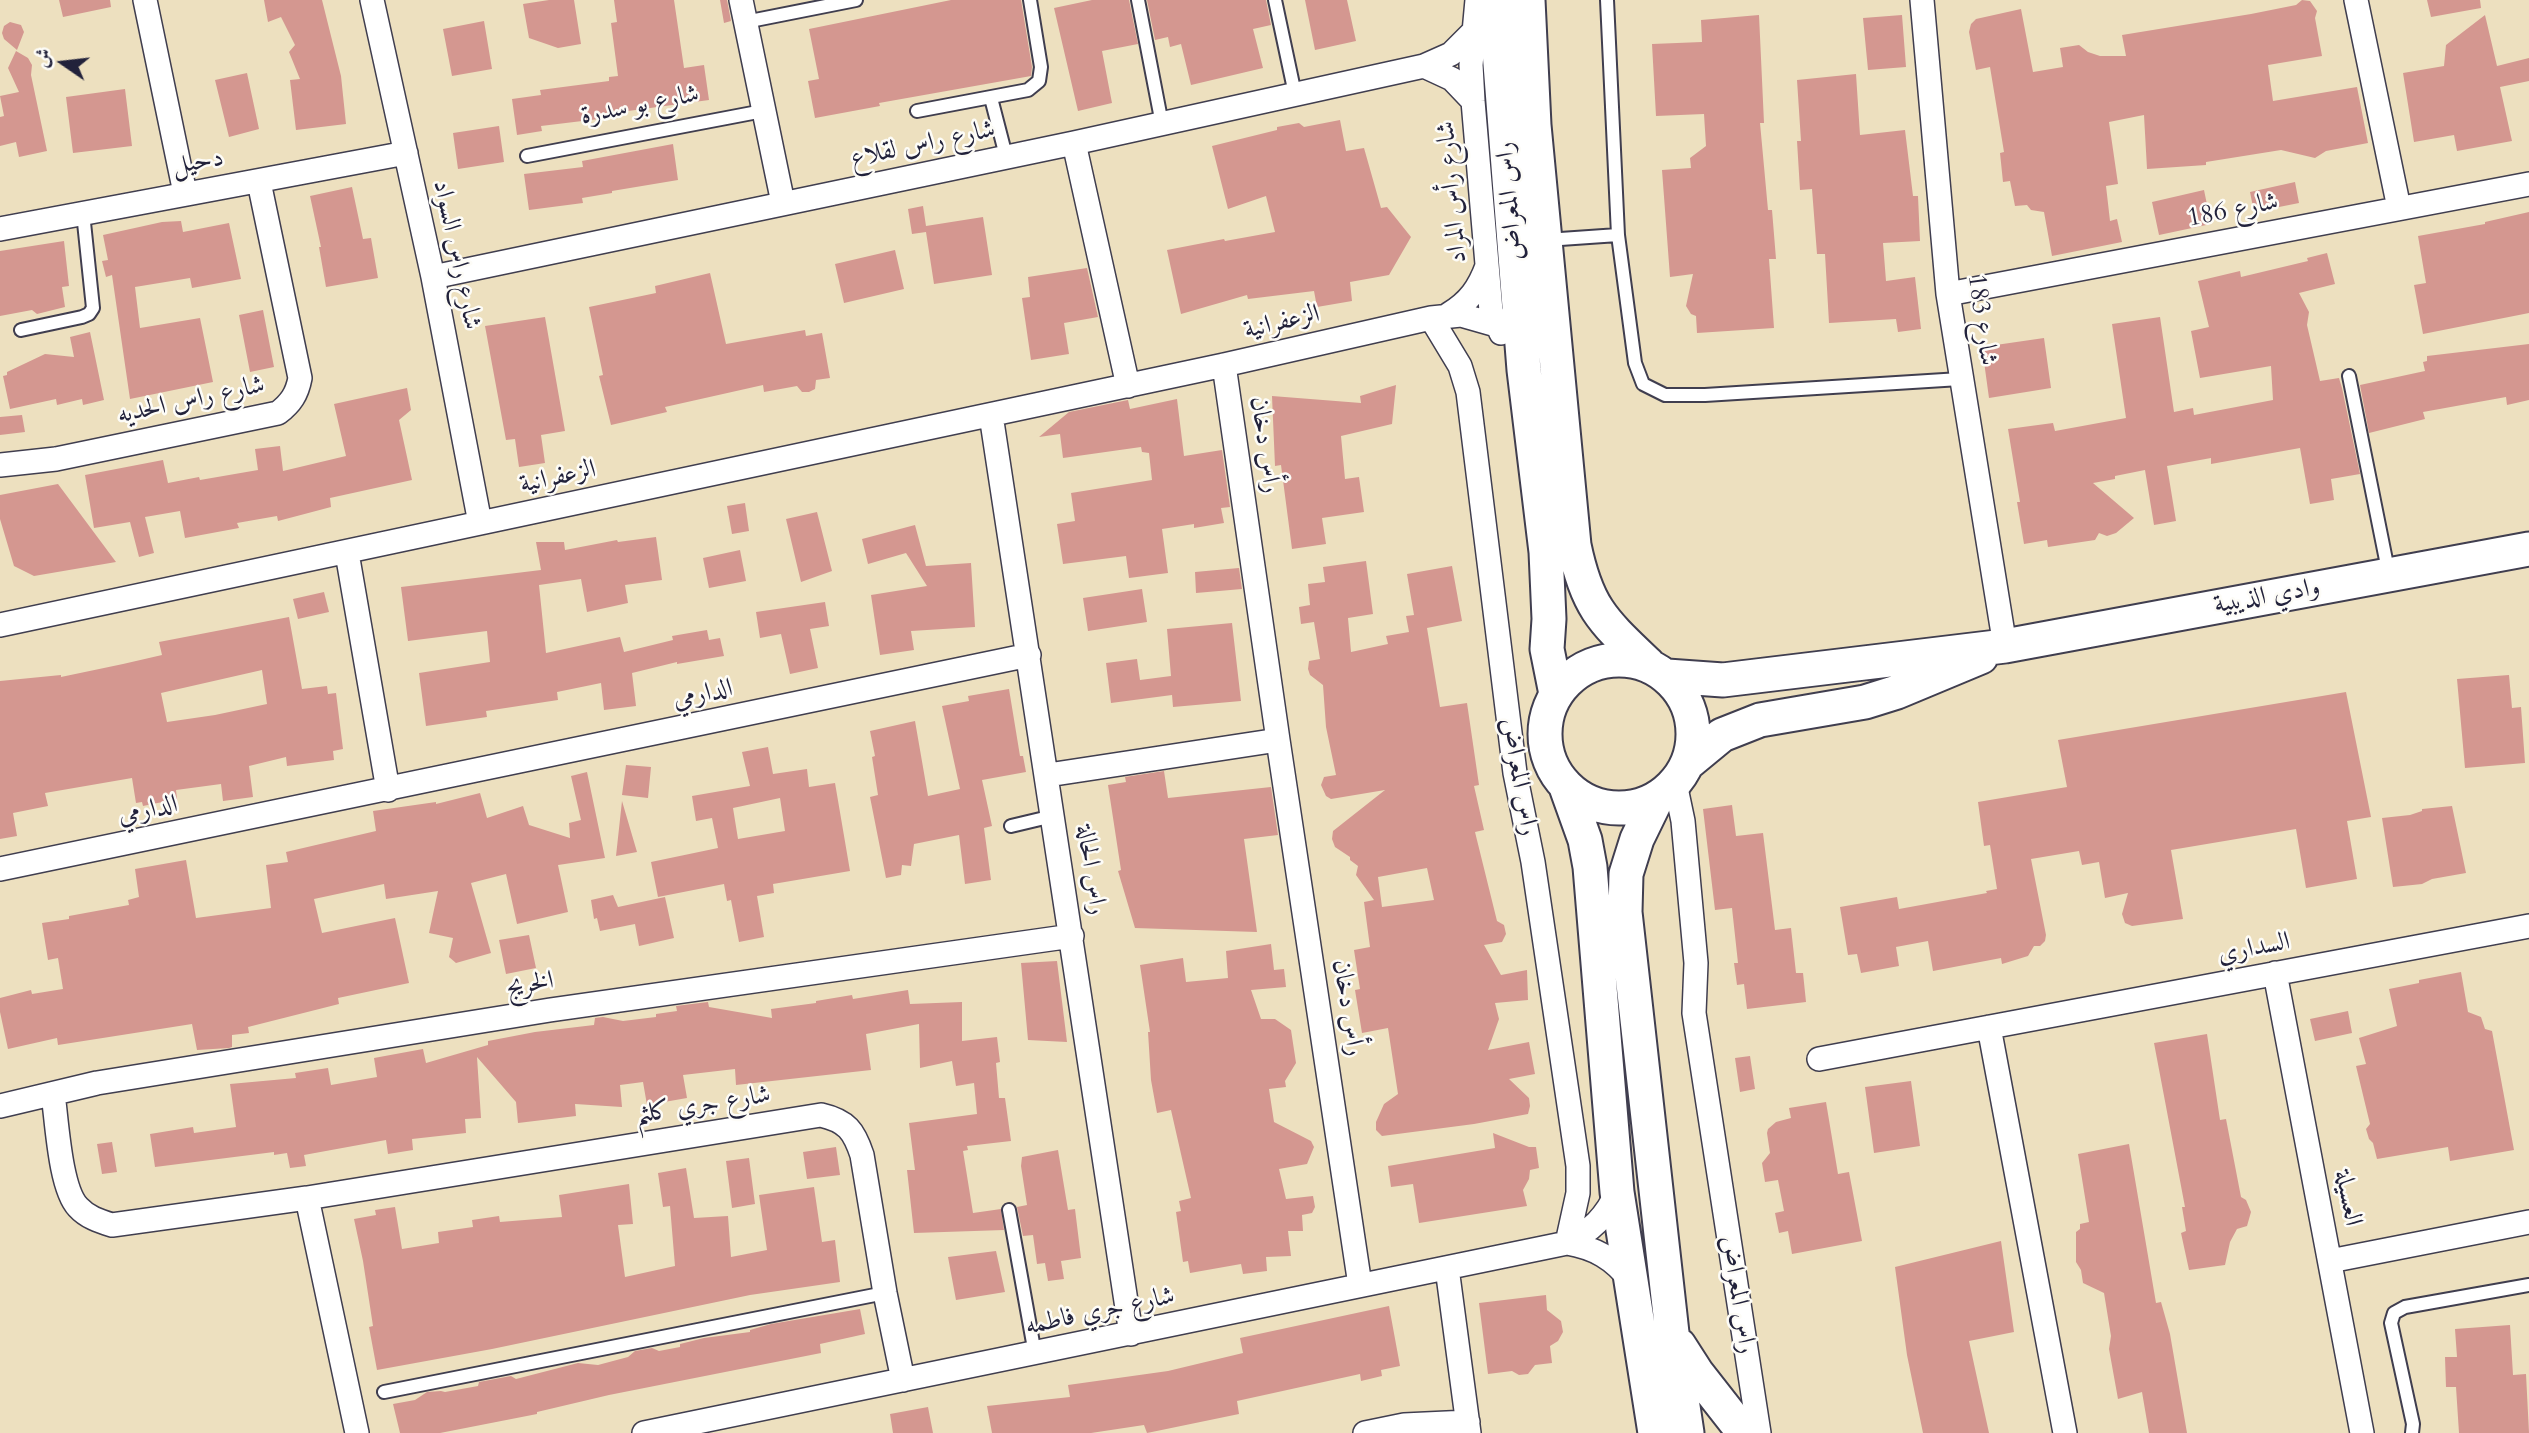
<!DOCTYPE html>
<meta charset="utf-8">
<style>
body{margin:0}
#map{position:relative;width:2529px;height:1433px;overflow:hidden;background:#ede0bf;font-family:Cardo,Amiri,serif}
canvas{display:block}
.north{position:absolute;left:28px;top:28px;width:70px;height:70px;-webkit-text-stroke:5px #fdfcf7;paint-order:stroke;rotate:284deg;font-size:19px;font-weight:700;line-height:28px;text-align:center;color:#22223b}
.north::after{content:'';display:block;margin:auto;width:24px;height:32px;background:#22223b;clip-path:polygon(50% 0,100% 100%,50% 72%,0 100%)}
</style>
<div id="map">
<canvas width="2529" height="1433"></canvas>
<div class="north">ش</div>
</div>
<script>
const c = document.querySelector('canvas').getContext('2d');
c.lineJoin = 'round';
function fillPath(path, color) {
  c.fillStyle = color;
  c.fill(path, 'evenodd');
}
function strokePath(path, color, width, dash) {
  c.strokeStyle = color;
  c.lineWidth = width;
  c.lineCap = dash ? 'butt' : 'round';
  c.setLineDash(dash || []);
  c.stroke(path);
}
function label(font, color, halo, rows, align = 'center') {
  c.font = font + ' Cardo,Amiri,serif';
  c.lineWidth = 5;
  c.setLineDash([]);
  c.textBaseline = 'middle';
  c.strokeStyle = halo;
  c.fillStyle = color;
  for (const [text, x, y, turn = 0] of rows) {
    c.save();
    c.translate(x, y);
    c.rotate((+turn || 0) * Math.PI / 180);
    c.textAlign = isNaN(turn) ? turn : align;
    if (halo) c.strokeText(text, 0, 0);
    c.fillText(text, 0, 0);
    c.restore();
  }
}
fillPath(new Path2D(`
 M59 0H110L111 7 63 17Z
 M264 0H322L341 76 346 124 296 130 290 80 300 79 289 52 295 45 281 17 268 22Z
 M549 0H574L581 44 558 48 529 38 523 4Z
 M614 0H674L684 68 704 65 709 100 606 114 607 118 541 126 542 131 517 135 512 99 541 95 540 90 609 81V77L618 76 611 23 617 22Z
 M720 0H727L731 21 724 23Z
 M951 0H1021L1032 67 1031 76 879 103 880 106 815 118 808 81 819 79 809 29Z
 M1092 0H1129L1138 44 1102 51 1112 103 1078 111 1054 8Z
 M1147 0H1266L1271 25 1253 29 1263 68 1191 85 1181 44 1170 47 1168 37 1155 40Z
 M1305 0H1347L1356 41 1315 50Z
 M2302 0 2310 1 2317 11 2315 18 2322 56 2268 65 2273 101 2357 87 2368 143 2326 151 2315 158 2281 150 2206 162V165L2147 169 2144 115 2109 122 2118 184 2106 186 2110 221 2117 219 2122 242 2052 256 2044 212 2031 210 2027 205 2015 206 2010 181 2003 182 2000 153 2004 152 1990 67 1976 70 1969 32 1971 24 1976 19 2021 9 2033 72 2063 67 2060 48 2079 45 2088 52 2100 56H2126L2122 35 2251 14 2296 5Z
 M2427 0H2480L2481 8 2431 17Z
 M1759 15 1764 123H1760L1768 210H1772L1776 259H1769L1774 328 1697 333 1696 316 1691 314 1686 306 1693 274 1670 277 1662 170 1691 168 1690 158 1706 146 1704 114 1656 116 1652 44 1702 42 1701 20Z
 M1902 15 1906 67 1868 70 1863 18Z
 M2485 15 2497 66 2529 58V81L2500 87 2512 141 2457 151 2454 135 2414 142 2403 73 2444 66 2446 45Z
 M484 21 492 69 452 76 443 29Z
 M10 22 21 25 24 32 17 50 4 39 2 33 4 26Z
 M16 51 28 58 32 65 31 75 47 151 19 157 16 142 0 146V117L4 116 0 96 19 92 8 68Z
 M247 73 259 129 229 137 215 80Z
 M1856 74 1860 135 1905 130 1913 196H1918L1920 241 1883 243 1886 281 1915 277 1921 329 1898 332 1896 319 1829 323 1825 254H1817L1812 189 1800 190 1797 141H1801L1797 80Z
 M125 89 132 146 73 153 66 97Z
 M1340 120 1346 151 1364 148 1381 208 1387 207 1411 237 1389 275 1350 282 1352 301 1317 307 1314 291 1248 299 1247 295 1181 314 1167 250 1224 239 1225 241 1275 232 1266 196 1228 209 1212 146 1277 130V127L1299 123 1304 127Z
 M499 126 504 162 458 169 453 133Z
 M673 144 678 180 612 191V193L582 198 583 203 529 210 524 174 583 167 582 161Z
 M2295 182 2299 203 2254 212 2250 192Z
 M352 187 363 239 371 238 378 278 326 287 319 247H321L310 196Z
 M2204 190 2211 224 2159 235 2152 202Z
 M923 206 926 226 983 217 992 275 934 284 926 232 912 234 908 209Z
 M2529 212V313L2423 334 2414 285 2426 283 2418 236 2485 224V222Z
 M181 221 183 232 229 223 241 279 192 288 190 278 135 287 140 328 200 318 213 382 130 399 112 275 106 277 102 261 108 260 103 235 162 222Z
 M64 241 69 286 62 287 65 307 37 314 32 310 0 316V251Z
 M895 250 904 289 844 303 835 264Z
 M2327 253 2335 284 2299 293 2309 312 2307 325 2320 381 2339 378 2342 388 2360 474 2331 479 2334 500 2310 504 2300 448 2211 464V458L2167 466 2176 521 2154 525 2145 470 2115 476V479L2093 483 2134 518 2116 533 2107 536 2099 533 2095 540 2048 547 2047 540 2024 544 2017 502H2020L2008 429 2053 423 2055 431 2126 418 2112 324 2160 317 2174 412 2193 408 2194 415 2273 400 2271 366 2200 378 2191 331 2209 327 2198 281 2240 271 2241 277 2308 261 2307 258Z
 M1087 268 1098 317 1064 323 1069 354 1031 360 1022 298 1030 297 1028 277Z
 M710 273 726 344 805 330 806 336 822 333 830 378 816 380 815 389 809 392H802L797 386 764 392 763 385 665 407 667 412 611 425 599 376 603 375 589 307 656 293 655 286Z
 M263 310 274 367 250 372 239 315Z
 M545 317 565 431 541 435 545 463 519 467 515 439 506 440 485 326Z
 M90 332 104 400 83 405 82 399 57 405 56 399 10 409 3 376 7 375V372L45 354 74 357 70 337Z
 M2044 338 2051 388 1989 398 1982 347Z
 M2529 344V400L2507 405 2506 397 2423 412 2425 419 2369 433 2360 385 2425 371 2423 362 2427 361V356Z
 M1396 385 1392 424 1341 436 1345 479 1359 477 1364 512 1322 518 1326 544 1292 549 1281 465 1275 466 1272 396 1361 403 1360 396Z
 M407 388 411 410 399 420 412 480 330 498 331 507 297 516 278 521 277 516 237 523 239 528 185 538 180 511 145 517 154 553 139 557 130 522 94 528 85 475 163 460 168 483 199 477 200 480 258 470 255 449 280 446 283 471 346 456 334 404Z
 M1177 399 1184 456 1222 450 1230 507 1221 508 1224 523 1194 528V524L1162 529 1168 573 1129 578 1126 556 1063 564 1057 524 1075 521 1071 493 1152 480 1149 453 1142 452 1141 447 1063 458 1060 434 1039 437 1069 412 1128 400 1130 409Z
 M22 415 25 432 0 435V417Z
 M58 484 84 519 116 562 34 576 14 566 0 519V495Z
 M745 503 749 531 732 534 727 506Z
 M817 512 832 571 801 582 786 519Z
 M915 525 926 566 971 563 975 627 911 631 914 650 880 655 871 595 927 586 906 553 868 564 862 539Z
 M656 537 662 580 625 585 628 603 587 612 581 579 539 585 546 653 620 637 624 652 673 640 672 636 707 630 709 640 720 638 724 656 677 664V662L632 673 636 706 604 710 601 683 557 692 558 700 486 711 487 717 426 726 419 673 490 662 487 631 408 641 401 587 541 570 536 542H564L565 550 617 540 618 542Z
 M740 550 746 581 709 588 703 558Z
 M1366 561 1373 614 1348 618 1351 652 1388 644 1386 636 1409 632 1406 616 1414 615 1407 574 1452 566 1462 621 1427 628 1440 707 1467 703 1479 785 1474 786 1484 830 1475 832 1497 921 1504 925 1506 934 1502 942 1484 945 1501 975 1527 970 1528 1000 1495 1003 1499 1019 1488 1050 1529 1042 1535 1074 1509 1079 1529 1098 1530 1106 1528 1114 1474 1124 1382 1136 1376 1130V1122L1384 1104 1398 1094 1388 1028 1362 1033 1355 990 1360 989 1354 950 1370 947 1364 902 1374 900 1356 875 1358 866 1350 860V857L1335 847 1332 839 1333 831 1385 790 1331 799 1326 796 1321 785 1324 777 1336 775 1326 727 1323 685 1310 675 1308 669 1309 661 1320 659 1314 622 1301 624 1299 607 1310 605 1308 584 1325 582 1323 567ZM1427 868 1434 900 1382 907 1378 877Z
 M1239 568 1242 589 1196 593 1195 572Z
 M1142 589 1147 622 1088 631 1083 598Z
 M324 592 329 612 298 619 293 599Z
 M825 602 829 626 810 629 818 668 790 674 781 634 760 638 756 612Z
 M289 617 302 689 327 686 328 694 336 693 343 749 333 751 334 760 287 766 286 757 249 766 253 797 223 801 221 784 176 790 177 799 143 806 142 802 136 803 132 778 45 793 48 806 13 813 17 836 0 839V681L61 675V677L123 664 162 655 159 642ZM262 670 267 704 215 715 167 722 161 693Z
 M1232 623 1241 701 1173 707 1172 695 1111 703 1106 663 1137 659 1140 680 1171 676 1167 629Z
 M2509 675 2512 708 2521 707 2525 763 2465 768 2457 679Z
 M1009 689 1020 756H1023L1026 772 982 780 992 826 984 828 991 880 965 884 959 835 914 844 911 866 902 865 901 875 886 878 870 797 878 795 872 757 875 756 870 731 915 721 928 796 960 789 942 706 969 701 968 696Z
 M2346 692 2371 817 2347 821 2357 879 2306 888 2296 829 2171 850 2183 919 2132 926 2125 923 2122 914 2128 893 2105 898 2099 862 2082 865 2079 851 2031 859 2046 935 2045 941 2040 946H2034L2028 956 2002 964 2001 958 1933 971 1928 941 1896 947 1899 966 1861 973 1857 954 1848 955 1840 907 1897 897 1899 909 1987 893 1986 891 1997 889 1990 845 1984 846 1978 802 2067 787 2058 740Z
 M768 747 773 774 807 769 809 787 835 783 850 871 773 884 774 893 757 896 764 937 739 942 731 900 727 901 724 884 658 897 651 862 718 848 712 818 696 821 692 796 750 786 742 752ZM780 798 785 831 738 839 733 808Z
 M626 765 651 767 648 798 622 795Z
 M1164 771 1168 798 1271 787 1278 835 1244 839 1257 932 1135 928 1118 871 1121 870 1108 785 1126 782 1125 777Z
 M587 772 605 858 558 865 568 912 517 924 506 874 471 883 491 953 456 963 449 957 453 938 429 933 438 891 386 899 384 884 314 899 322 933 395 918 409 983 338 998 339 1004 248 1027 249 1033 232 1035V1047L229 1048 197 1050 192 1024 58 1045 57 1038 8 1049 0 1012V998L31 990 32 994 63 989 58 958 48 960 42 923 69 919V916L129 905 128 900 139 897 135 869 186 860 196 918 271 908 266 865 288 862 286 852 376 831 373 811 436 802V804L480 793 487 818 523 806 529 825 570 838 569 823 581 820 571 776Z
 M622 801 637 852 616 856Z
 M1732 805 1736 836 1763 833 1775 930 1791 928 1796 973H1803L1806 1002 1747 1009 1744 984 1737 985 1734 963H1738L1732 908 1715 910 1703 809Z
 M2452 806 2466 873 2432 879 2422 884 2393 887 2382 818 2410 815 2422 811V809Z
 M613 895 618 907 665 897 674 938 639 946 635 924 600 931 597 918 594 919 591 900Z
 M529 935 536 968 506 974 499 940Z
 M1271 944 1274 970 1284 969 1286 987 1251 990 1261 1019H1275L1291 1030 1296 1063 1285 1081 1286 1087 1269 1089 1274 1122 1311 1141 1314 1147 1307 1164 1279 1169 1286 1199 1313 1196 1315 1207 1312 1213 1302 1215 1303 1231H1288L1291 1256 1266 1257 1267 1271 1243 1274 1241 1264 1190 1273 1188 1261 1183 1262 1176 1212 1181 1211 1179 1201 1191 1198 1171 1110 1157 1113 1151 1080 1148 1032H1150L1140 965 1183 958 1186 982 1228 978 1226 951Z
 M1057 961 1067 1042 1028 1040 1021 963Z
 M2461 972 2468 1012 2481 1017 2485 1029 2492 1031 2514 1150 2450 1161 2448 1147 2377 1159 2373 1143 2369 1139 2366 1129 2370 1124 2356 1066 2366 1064 2359 1038 2397 1026 2389 989 2419 983V980Z
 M908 990 910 1004 962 1002V1041L997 1037 1000 1062 996 1063 999 1098H1005L1011 1141 967 1146 968 1150 963 1151 973 1213 1001 1209 1004 1230 914 1233 907 1170H915L909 1123 977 1114 974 1083 956 1086 952 1061 920 1068 919 1024 866 1034 871 1070 736 1085 735 1069 683 1075 687 1098 647 1105 643 1082 620 1085 622 1107 575 1104 576 1116 518 1123 516 1102 477 1057 481 1118 465 1119 466 1133 412 1139 413 1150 388 1154 386 1140 304 1155 306 1166 290 1168 287 1153 274 1155V1152L155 1167 150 1134 193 1127 194 1133 236 1127 230 1084 296 1078 295 1073 328 1068 331 1085 377 1077 374 1058 423 1049 426 1063 488 1045V1041L535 1032 594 1025 595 1018 603 1017 623 1021 656 1017V1014L677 1011 676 1006 708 1002 709 1007 772 1018 771 1009 816 1003V1001L852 995 853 999Z
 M2348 1011 2352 1033 2315 1041 2310 1019Z
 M2207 1034 2220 1120 2226 1119 2241 1197 2246 1200 2251 1212 2247 1226 2237 1229 2230 1242 2225 1265 2189 1270 2181 1233 2186 1231 2182 1207H2185L2154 1043Z
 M1750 1056 1755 1089 1740 1092 1735 1058Z
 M1911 1081 1920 1146 1874 1153 1865 1087Z
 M1826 1102 1838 1174 1849 1172 1862 1241 1792 1254 1788 1231 1779 1233 1775 1213 1784 1211 1778 1180 1765 1182 1762 1163 1770 1153 1767 1133 1768 1129 1776 1122 1791 1118 1789 1108Z
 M1493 1133 1529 1147H1536L1539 1168 1530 1170 1529 1179 1523 1190 1527 1206 1419 1223 1413 1184 1391 1187 1388 1166 1495 1148Z
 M112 1142 117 1172 102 1174 97 1144Z
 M2129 1144 2156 1303 2161 1302 2170 1334 2187 1433H2149L2142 1392 2118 1399 2109 1349 2111 1336 2104 1293 2083 1283 2081 1270 2076 1262V1232L2080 1229V1224L2089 1222 2078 1154Z
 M836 1147 840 1175 807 1179 803 1152Z
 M1058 1150 1068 1210 1075 1209 1081 1258 1061 1261 1064 1279 1048 1281 1045 1263 1037 1264 1033 1235 1023 1236 1017 1207 1027 1205 1021 1166 1022 1157Z
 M749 1158 755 1204 732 1208 726 1161Z
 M686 1168 694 1218 728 1216 731 1257 767 1250 759 1195 814 1187 822 1242 835 1240 840 1282 750 1295 492 1349 377 1370 369 1327 373 1326 363 1261 354 1219 376 1215 375 1210 395 1207 402 1249 439 1243 438 1232 473 1227 472 1220 499 1216 500 1222 562 1217 559 1195 629 1184 633 1224 618 1225 625 1277 675 1266 670 1206 663 1207 658 1173Z
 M2001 1241 2014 1332 1969 1341 1989 1433H1923L1907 1355 1895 1267Z
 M996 1251 1005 1292 956 1300 948 1257Z
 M1546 1295 1547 1310 1561 1321 1563 1332 1558 1341 1550 1346 1552 1363 1535 1365 1528 1374 1519 1375 1512 1371 1488 1374 1479 1303Z
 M1389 1306 1400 1366 1381 1370 1382 1376 1361 1381 1360 1374 1237 1401 1239 1414 1147 1433 1144 1425 1091 1433H992L987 1406 1070 1397 1068 1385 1168 1371 1243 1353 1240 1338Z
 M860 1309 865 1334 820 1344 821 1353 609 1395 537 1412V1414L440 1433H400L393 1404 415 1400 427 1392 441 1391 445 1392 478 1386 479 1382 511 1376 516 1379 578 1363 598 1365 628 1357 635 1351 652 1348 659 1351 680 1347V1344L704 1338 750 1332V1330L771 1324Z
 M2510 1325 2513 1375 2526 1374 2529 1433H2459L2456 1387H2446L2445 1357H2457L2455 1329Z
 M928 1407 933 1433H893L890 1414Z`), '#d49790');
const lane = new Path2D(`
 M1138 0 1162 124
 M1275 0 1295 94
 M1607 0 1618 235 1635 363 1643 384 1665 395H1705L1960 379
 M745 22 856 0
 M991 98 1006 156
 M917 111 1028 90 1039 81 1041 67 1030 0
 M527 156 763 111
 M1546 240 1618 235
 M21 330 82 317 89 314 93 308 83 213
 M2349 376 2389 575
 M1011 826 1053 816
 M1009 1210 1035 1354
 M384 1392 885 1293
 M2412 1433 2413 1424 2391 1323 2394 1313 2405 1307 2529 1285`);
const street = new Path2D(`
 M145 0 185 193
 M372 0 433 277 480 523
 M741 0 783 203
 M1477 0 1471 65 1473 101 1491 311 1501 333
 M1922 0 1948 294 2005 646
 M2356 0 2399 208
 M1424 66 1452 79 1473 101
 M1074 143 1128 386
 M0 229 406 153
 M433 277 1074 143 1424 66 1451 54 1474 31
 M1948 294 2529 184
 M1449 314C1469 302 1479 288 1487 266
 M1431 318 1460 366 1468 392 1515 773 1533 862 1578 1166V1193L1567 1243
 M1224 365 1278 740 1360 1285
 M991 415 1131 1334
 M0 465 56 459 278 413C291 403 297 394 300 378L259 182
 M347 553 388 790
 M0 625 1224 365 1431 318 1461 315 1496 325
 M1048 775 1278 740
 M1675 783 1683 821 1696 963 1694 1013 1759 1433
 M0 869 1029 655
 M2275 973 2362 1433
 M1989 1027 2065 1433
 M1819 1059 2529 926
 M53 1094C57 1122 60 1188 78 1207 87 1217 99 1221 112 1225L307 1198 821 1115C847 1121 854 1131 862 1155L885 1293 903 1380
 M0 1106 97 1083 550 1010 1072 936
 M307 1198 357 1433
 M1567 1243C1595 1248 1613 1258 1631 1281
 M2330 1261 2529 1222
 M1447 1268 1469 1433
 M644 1433 1567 1243C1591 1231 1606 1217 1617 1192
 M1365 1433 1404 1425 1468 1422`);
const secondary = new Path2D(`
 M1495 0 1524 370 1546 552 1549 619 1547 649 1556 694
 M1528 0 1534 125 1574 545C1587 608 1603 621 1648 664
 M1545 734a74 74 0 1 1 148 0a74 74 0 1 1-148 0Z
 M1667 676 1723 680 2005 646 2529 549
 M1688 763 1722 735 1760 720 1865 702 1897 692 1981 657
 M1566 787 1585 840 1590 867 1617 1192 1655 1433
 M1657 798 1637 839 1626 874 1625 912 1672 1333 1687 1433
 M1679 1345 1697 1373 1744 1433`);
strokePath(lane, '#403e4f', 16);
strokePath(street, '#403e4f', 26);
strokePath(secondary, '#403e4f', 37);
strokePath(lane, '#fff', 12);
strokePath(street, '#fff', 23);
strokePath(secondary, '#fff', 33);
label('26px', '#22223b', '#fdfcf7', [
 ["شارع بو سدرة",640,106,-11],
 ["شارع راس لقلاع",923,145,-12],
 ["دحيل",198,163,-10],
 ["شارع رأس المراد",1453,192,-95],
 ["راس المعراض",1511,201,-95],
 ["شارع 186",2233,211,-11],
 ["شارع راس السواد",456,255,78],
 ["شارع 183",1981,320,82],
 ["الزعفرانية",1282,323,-13],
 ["شارع راس الحديه",191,401,-12],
 ["رأس دخان",1264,445,82],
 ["الزعفرانية",558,478,-12],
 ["وادي الذيبية",2267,597,-10],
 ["الدارمي",703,695,-12],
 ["راس المعراض",1518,777,80],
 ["الدارمي",148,811,-12],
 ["راس الحالة",1090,870,81],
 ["السداري",2254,949,-11],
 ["الخريج",530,985,-9],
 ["رأس دخان",1347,1008,81],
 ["شارع جري كلثم",703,1106,-9],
 ["العسيلة",2347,1198,79],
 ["راس المعراض",1737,1295,81],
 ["شارع جري فاطمه",1100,1312,-12]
]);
</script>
